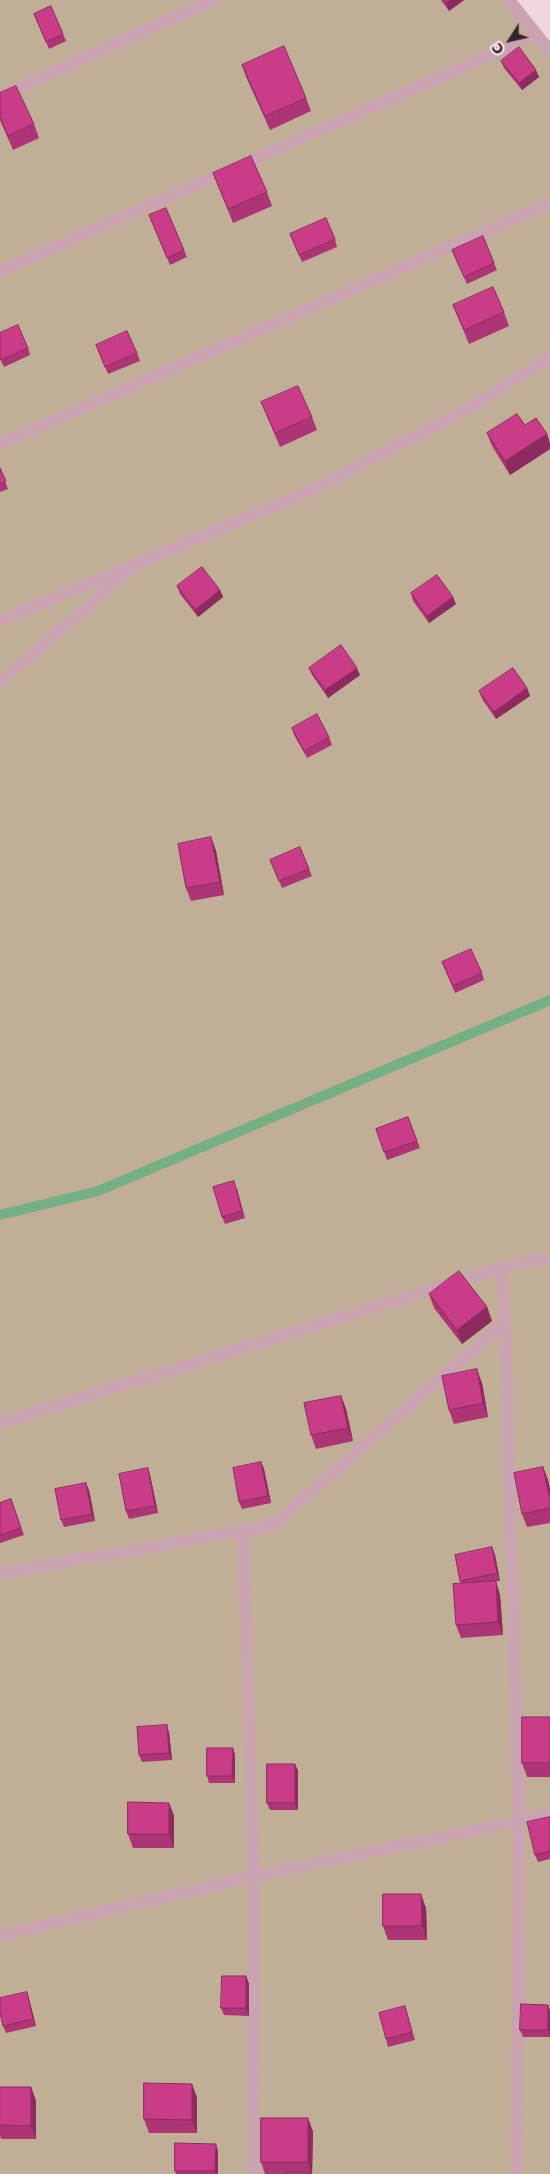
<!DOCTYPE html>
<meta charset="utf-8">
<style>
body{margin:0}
#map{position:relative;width:550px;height:2174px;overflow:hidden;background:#f1d7dd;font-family:"DejaVu Sans",sans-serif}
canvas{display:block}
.north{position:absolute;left:485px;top:15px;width:50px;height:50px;-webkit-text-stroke:4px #f9e3e8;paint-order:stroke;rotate:235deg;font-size:14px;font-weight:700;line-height:20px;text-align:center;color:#34252c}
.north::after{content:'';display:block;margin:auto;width:18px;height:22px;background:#34252c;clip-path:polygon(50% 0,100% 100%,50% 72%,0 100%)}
</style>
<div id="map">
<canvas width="550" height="2174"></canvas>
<div class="north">С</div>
</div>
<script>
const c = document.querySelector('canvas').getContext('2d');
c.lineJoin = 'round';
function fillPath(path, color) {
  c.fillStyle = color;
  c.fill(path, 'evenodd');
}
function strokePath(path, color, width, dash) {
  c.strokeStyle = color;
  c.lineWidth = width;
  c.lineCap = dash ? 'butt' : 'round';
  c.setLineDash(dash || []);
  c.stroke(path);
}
fillPath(new Path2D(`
 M0 0H509L550 51V2174H0Z`), '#c0ae97');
strokePath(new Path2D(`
 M0 1215 98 1191 550 1000`), '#75af84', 10);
strokePath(new Path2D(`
 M509 0 550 51
 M0 96 213 0
 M0 271 536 35
 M0 444 550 203
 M0 621 317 488 476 404 550 357
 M0 682 129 571
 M501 1268 505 1322 519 1821 517 2174
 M0 1423 501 1268 550 1257
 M243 1530 254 1876 253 2174
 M0 1573 272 1526 505 1322
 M0 1936 254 1876 519 1821 550 1812`), '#c9a3af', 12);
fillPath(new Path2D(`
 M441 0H464L449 11Z
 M34 14 63 34 66 41 49 49Z
 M501 61 539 77 522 90 504 68Z
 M242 65 306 98 311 111 270 130 247 79Z
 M0 93 34 124 39 138 13 150 0 120Z
 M213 173 267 192 272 206 233 223Z
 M149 215 184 250 187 257 170 265Z
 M335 239 337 247 302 262 293 241Z
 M452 250 494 263 497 270 467 284Z
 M453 305 504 312 509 326 469 344Z
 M0 333 28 348 30 355 4 367 0 359Z
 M96 345 137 353 140 361 108 374Z
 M261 402 312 417 317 430 280 447Z
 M525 425 547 434 550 444V449L510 475 492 446 487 433Z
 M0 468 8 489 0 492Z
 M177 586 220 590 223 597 198 617 180 594Z
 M411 593 456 604 429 623 413 601Z
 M309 668 360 675 328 698 312 675Z
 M527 688 530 696 496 719 482 699 479 691Z
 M292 728 329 737 332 745 307 758 294 735Z
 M211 837 216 851 224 895 191 901 186 888Z
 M270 860 309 869 312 876 282 888Z
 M442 962 482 973 484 980 455 993Z
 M408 1117 420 1148 387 1160 376 1129Z
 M237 1188 245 1218 225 1224 222 1217Z
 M429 1294 487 1307 492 1321 462 1344 434 1308Z
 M482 1383 488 1417 454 1424 449 1410Z
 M341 1396 346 1409 353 1441 316 1449 311 1435Z
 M261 1462 264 1469 271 1503 242 1509 239 1502Z
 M543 1467 548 1480 550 1489V1523L527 1527 522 1514Z
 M148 1468 150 1475 158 1513 129 1519 126 1511Z
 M89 1490 95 1521 64 1527 61 1520Z
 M11 1499 24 1535 0 1543V1503Z
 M492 1547 495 1555 500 1581H496L500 1595 503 1635 461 1638 456 1625 461 1584 460 1581Z
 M550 1717V1777H527L522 1763Z
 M169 1732 172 1760 142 1762 139 1755Z
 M233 1748 235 1755V1783H209L207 1776Z
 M295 1764 298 1771V1810H270L267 1803Z
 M169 1803 174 1816V1848H133L128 1834Z
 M550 1817V1859L538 1862 535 1855Z
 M426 1908 427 1940H388L383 1926Z
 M246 1976 249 1984V2016L224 2015 221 2008Z
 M27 1992 29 1999 36 2026 6 2033 3 2026Z
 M548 2005 550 2011V2037H523L520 2030Z
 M405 2006 415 2040 388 2047 386 2039Z
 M0 2087H31L36 2101V2139H1L0 2135Z
 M197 2097V2133H149L144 2119Z
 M308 2118 313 2132 312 2174H265L261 2162Z
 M218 2151V2174H176L175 2171Z`), '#ad3475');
fillPath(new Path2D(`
 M451 0H464L449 11 446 3Z
 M536 70 539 77 522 90 519 83Z
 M547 434 550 444V449L510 475 505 461Z
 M220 590 223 597 198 617 195 610Z
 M453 597 456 604 429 623 427 616Z
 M357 668 360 675 328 698 325 690Z
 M527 688 530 696 496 719 494 712Z
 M211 837 216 851 224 895 220 882Z
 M487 1307 492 1321 462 1344 457 1330Z
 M477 1369 482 1383 488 1417 483 1403Z
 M341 1396 346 1409 353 1441 348 1428Z
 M261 1462 264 1469 271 1503 268 1496Z
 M543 1467 548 1480 550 1489V1500Z
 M148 1468 150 1475 158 1513 155 1506Z
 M86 1483 89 1490 95 1521 92 1514Z
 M492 1547 495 1555 500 1581 497 1573Z
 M496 1581 500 1595 503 1635 498 1622Z
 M167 1725 169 1732 172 1760 169 1753Z
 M233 1748 235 1755V1783L232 1776Z
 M295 1764 298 1771V1810L295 1803Z
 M169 1803 174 1816V1848L169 1834Z
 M421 1894 426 1908 427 1940 422 1926Z
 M246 1976 249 1984V2016L246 2008Z
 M27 1992 29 1999 36 2026 33 2019Z
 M548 2005 550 2011V2037L548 2030Z
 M192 2084 197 2097V2133L192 2120Z
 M31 2087 36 2101V2139L31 2126Z
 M308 2118 313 2132 312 2174 308 2162Z
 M216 2144 218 2151V2174H216L215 2171Z`), '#8d2b5f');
const building = new Path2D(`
 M444 0H451L446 3Z
 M51 6 63 34 46 42 34 14Z
 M284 46 306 98 265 116 242 65Z
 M519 47 536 70 519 83 501 61Z
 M16 86 34 124 8 136 0 117V93Z
 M251 156 267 192 228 209 213 173Z
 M166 208 184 250 167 258 149 215Z
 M326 218 335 239 299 255 290 234Z
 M483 236 494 263 464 277 452 250Z
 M493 287 504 312 464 330 453 305Z
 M18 325 28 348 1 360 0 358V333Z
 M127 331 137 353 105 367 96 345Z
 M298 386 312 417 275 433 261 402Z
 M517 414 525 425 536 418 547 434 505 461 487 433Z
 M0 468 6 481 0 484Z
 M202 567 220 590 195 610 177 586Z
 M437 575 453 597 427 616 411 593Z
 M341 645 357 668 325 690 309 668Z
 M513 668 527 688 494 712 479 691Z
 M317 714 329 737 304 751 292 728Z
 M211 837 220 882 186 888 178 844Z
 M300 847 309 869 279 881 270 860Z
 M471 949 482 973 453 986 442 962Z
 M408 1117 417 1141 384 1152 376 1129Z
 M234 1181 242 1211 222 1217 213 1187Z
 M459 1271 487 1307 457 1330 429 1294Z
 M477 1369 483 1403 449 1410 442 1376Z
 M341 1396 348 1428 311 1435 304 1403Z
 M261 1462 268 1496 239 1502 233 1468Z
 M543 1467 550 1500V1508L522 1514 514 1473Z
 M148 1468 155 1506 126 1511 119 1474Z
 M86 1483 92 1514 61 1520 55 1489Z
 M11 1499 21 1528 0 1535V1503Z
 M492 1547 497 1573 460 1581 455 1555Z
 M496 1581 498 1622 456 1625 453 1584Z
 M522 1717H550V1763H522Z
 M167 1725 169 1753 139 1755 137 1727Z
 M207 1748H233L232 1776H207Z
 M267 1764H295V1803H267Z
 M128 1802 169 1803V1834H128Z
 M550 1817V1851L535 1855 527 1822Z
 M383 1894H421L422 1926H383Z
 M222 1976H246V2008H221Z
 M27 1992 33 2019 3 2026 0 2013V1998Z
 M521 2004 548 2005V2030H520Z
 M405 2006 412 2032 386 2039 379 2013Z
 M144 2083 192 2084V2120L144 2119Z
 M0 2087H31V2126L0 2125Z
 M261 2118H308V2162H261Z
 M175 2143 216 2144 215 2171H175Z
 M286 2172H311V2174H286Z`);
fillPath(building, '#c93d88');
strokePath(building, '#8d2b5f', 1);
</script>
